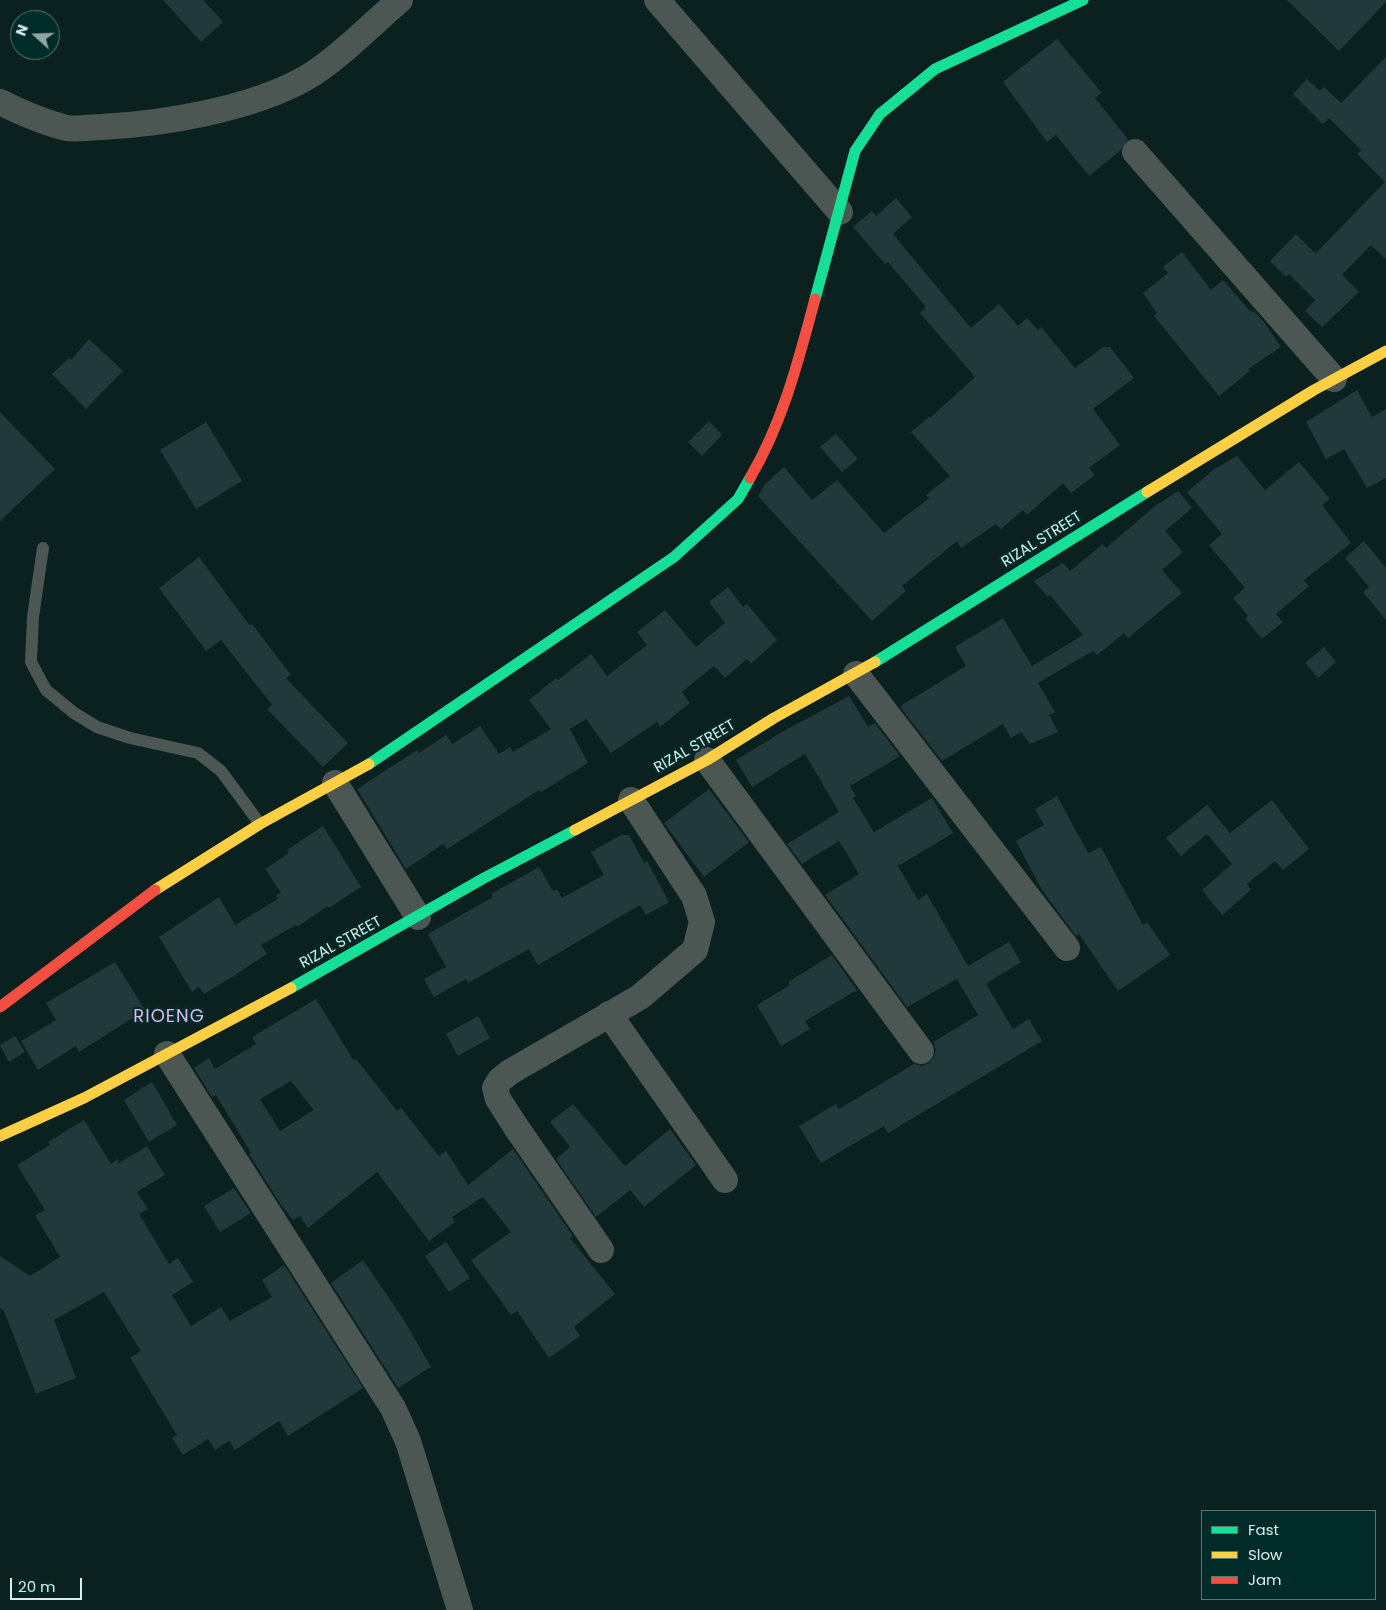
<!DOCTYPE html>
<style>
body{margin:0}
#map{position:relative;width:1386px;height:1610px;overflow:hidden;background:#0b2120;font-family:Poppins,sans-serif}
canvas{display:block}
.legend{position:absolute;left:1201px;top:1510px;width:175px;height:90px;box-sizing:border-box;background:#012b28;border:1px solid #577976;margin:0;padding:6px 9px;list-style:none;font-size:15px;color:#d9eeea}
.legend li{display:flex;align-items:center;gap:10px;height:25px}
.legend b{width:25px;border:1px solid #577976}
.north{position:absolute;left:10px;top:10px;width:50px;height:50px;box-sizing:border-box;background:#012b28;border:1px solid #577976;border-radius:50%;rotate:290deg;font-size:14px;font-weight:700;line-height:20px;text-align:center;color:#d9eeea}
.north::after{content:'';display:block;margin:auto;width:18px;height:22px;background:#91a6a3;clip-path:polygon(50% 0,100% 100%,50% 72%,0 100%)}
.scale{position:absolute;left:10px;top:1578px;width:72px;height:22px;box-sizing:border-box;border:2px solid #d9eeea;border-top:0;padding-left:6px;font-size:15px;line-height:18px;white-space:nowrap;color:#d9eeea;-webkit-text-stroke:4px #012b28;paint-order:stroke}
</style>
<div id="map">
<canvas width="1386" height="1610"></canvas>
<ul class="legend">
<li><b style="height:6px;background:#16e098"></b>Fast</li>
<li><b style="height:6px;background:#ffcf43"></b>Slow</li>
<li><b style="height:6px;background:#f24e42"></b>Jam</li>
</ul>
<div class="north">N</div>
<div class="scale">20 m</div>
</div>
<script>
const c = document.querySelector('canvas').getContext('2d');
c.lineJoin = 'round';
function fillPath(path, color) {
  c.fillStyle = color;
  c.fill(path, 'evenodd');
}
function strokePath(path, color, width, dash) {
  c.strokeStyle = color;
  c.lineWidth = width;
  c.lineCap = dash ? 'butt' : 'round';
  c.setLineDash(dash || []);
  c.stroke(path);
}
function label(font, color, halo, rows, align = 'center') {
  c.font = font + ' Poppins,sans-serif';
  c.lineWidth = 4.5;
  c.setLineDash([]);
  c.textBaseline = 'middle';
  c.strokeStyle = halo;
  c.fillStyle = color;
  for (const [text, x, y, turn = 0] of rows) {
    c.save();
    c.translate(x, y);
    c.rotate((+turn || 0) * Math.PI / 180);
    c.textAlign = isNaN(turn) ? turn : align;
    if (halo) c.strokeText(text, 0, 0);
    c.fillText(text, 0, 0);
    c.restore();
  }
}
fillPath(new Path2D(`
 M163 0H203L223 22 201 42Z
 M1287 0H1386V2L1339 51Z
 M1057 39 1102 93 1095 98 1128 139 1120 151 1089 176 1056 135 1047 142 1003 82Z
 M1386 57V259L1371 245 1342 275 1359 292 1322 327 1305 311 1315 300 1289 274 1286 277 1270 261 1296 234 1315 253 1318 251 1385 182 1357 154 1361 150 1329 118 1323 124 1293 94 1307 79 1320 91 1324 87 1341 103Z
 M896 198 912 217 893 234 971 328 999 304 1018 326 1027 318 1038 330 1041 327 1075 368 1103 347H1110L1134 378 1093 409 1120 445 1089 468 1095 475 1071 493 1063 483 1027 515 1023 510 1001 529 996 524 961 548 957 541 902 586 906 591 872 621 758 496 765 484 784 467 812 500 837 480 884 533 929 498 926 495 950 476 911 432 929 417 930 418 975 377 920 313 926 307 888 262 885 264 853 227 872 211 876 216Z
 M1182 252 1211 290 1223 280 1251 312 1254 311 1264 322 1281 347 1248 369 1250 371 1219 396 1154 316 1157 313 1143 293 1168 273 1163 267Z
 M89 339 123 371 86 409 52 374 69 358 71 360Z
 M1357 390 1372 417 1386 409V478L1367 488 1344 449 1326 459 1306 422Z
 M0 412 55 469 0 521Z
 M709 421 722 435 702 456 688 442Z
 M206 422 242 481 196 509 160 450Z
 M836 434 858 459 842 472 820 447Z
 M1237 456 1265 490 1299 462 1330 499 1322 505 1351 543 1304 580 1309 586 1276 614 1283 622 1262 639 1245 619 1248 616 1233 598 1245 588 1209 545 1222 534 1187 492 1213 470Z
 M1178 491 1192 508 1165 531 1183 552 1162 570 1182 593 1128 638 1124 633 1097 655 1093 651 1038 683 1055 712 1049 715 1058 732 1030 744 1021 732 1011 738 1003 724 942 761 901 708 902 705 966 666 955 647 1003 618 1032 666 1083 635 1050 595 1048 597 1034 581 1063 563 1070 571 1103 544 1106 548 1155 506Z
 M1364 541 1386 568V620L1363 592 1369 587 1345 558Z
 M199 557 250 626 252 624 291 675 286 678 348 743 323 767 267 709 272 705 221 640 206 651 159 588Z
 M728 587 743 607 747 604 777 640 751 664 747 659 725 678 714 666 682 692 690 703 660 727 657 722 611 753 586 719 570 729 588 763 541 792 539 790 447 849 443 844 406 869 357 789 417 750 419 753 446 735 452 744 480 726 499 754 510 747 513 752 551 729 529 700 556 678 558 680 591 654 607 676 647 645 637 632 665 610 696 647 725 623 709 602Z
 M1324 647 1336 662 1318 678 1305 663Z
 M849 696 868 727 875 723 900 756 850 786 856 796 853 798 874 832 932 798 953 833 898 866 918 900 927 894 968 966 1009 942 1021 962 986 984 1013 1029 1029 1019 1042 1041 888 1133 884 1126 821 1163 799 1126 836 1104 839 1109 914 1064 922 1066 929 1063 934 1057 936 1050 933 1042 978 1015 957 979 907 1007 825 895 859 874 839 841 802 864 787 844 839 812 805 754 752 787 736 760 782 732Z
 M709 789 749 842 704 877 664 823Z
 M1057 796 1088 853 1101 847 1143 925 1147 922 1170 955 1118 991 1079 934 1076 936 1042 890 1016 841 1044 825 1035 809Z
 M1272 800 1309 849 1283 870 1275 861 1247 884 1251 890 1222 915 1202 890 1232 864 1207 834 1181 856 1166 838 1207 805 1230 833Z
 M323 826 361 887 329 908 328 906 297 927 296 925 261 945 267 954 235 975 204 994 199 987 192 992 159 937 219 897 235 925 278 899 276 895 281 893 265 869 289 853 287 850Z
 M621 835H629L644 863 647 861 669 902 646 915 640 905 538 965 529 949 468 983 466 979 434 997 424 979 446 967 428 934 493 897 491 894 539 867 553 891 557 889 562 898 604 875 591 852Z
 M832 955 857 990 805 1021 810 1029 781 1046 757 1005 790 985 788 982Z
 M115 962 145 1010 79 1052 76 1046 38 1070 21 1041 56 1020 46 1003Z
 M316 999 354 1061 356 1059 397 1111 401 1108 439 1156 446 1151 468 1185 513 1149 573 1236 570 1238 615 1294 574 1327 580 1336 549 1358 517 1311 511 1315 471 1260 511 1232 483 1197 452 1217 455 1222 429 1241 377 1172 308 1228 300 1216 293 1220 281 1205 249 1154 251 1153 216 1095 212 1097 194 1068 209 1058 215 1069 256 1044 252 1037ZM291 1081 314 1110 280 1131 260 1099Z
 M478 1016 490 1038 458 1056 446 1034Z
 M15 1036 25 1052 9 1062 0 1045Z
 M152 1082 177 1125 149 1142 124 1100Z
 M573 1104 625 1166 670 1129 696 1165 644 1207 630 1190 596 1217 556 1159 570 1147 550 1122Z
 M84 1120 111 1164 117 1159 119 1163 147 1146 165 1175 137 1192 148 1209 139 1214 169 1264 178 1258 193 1282 172 1295 191 1326 221 1307 230 1321 272 1297 262 1280 284 1265 363 1388 288 1436 279 1421 235 1450 229 1441 215 1450 208 1439 183 1455 172 1438 177 1435 130 1358 141 1351 104 1292 54 1320 76 1378 36 1394 4 1311 0 1308V1256L30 1276 60 1257 35 1215 45 1210 17 1165 50 1145 48 1142Z
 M234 1188 251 1213 220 1232 204 1206Z
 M446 1242 470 1278 449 1292 425 1256Z
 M363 1260 404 1320 431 1367 398 1388 331 1283Z`), '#22393b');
strokePath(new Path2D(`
 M43 548 33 617 31 662 46 690 74 713 97 727 130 738 198 753 221 771 260 824`), '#4c5754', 12);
strokePath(new Path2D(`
 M657 0 840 212
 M0 102C20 112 45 123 67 128 77 130 91 127 101 127 164 124 251 109 306 78 337 60 372 24 400 0
 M1135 152 1334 379
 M856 674 1067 948
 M707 760 921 1051
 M335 783 418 917
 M609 1014 725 1180
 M167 1054 393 1408 408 1441 460 1610
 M601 1250 516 1127 498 1099 495 1088 500 1080 510 1072 640 997 695 950 702 922 694 896 631 800`), '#4c5754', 26);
strokePath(new Path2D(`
 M815 299 855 151 880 114 935 69 1083 0
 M875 662 1147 492
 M369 764 674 557 738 499 750 478
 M291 988 484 878 575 830`), '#16e098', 11);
strokePath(new Path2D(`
 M1147 492 1314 390 1386 351
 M575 830 707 760 774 718 875 662
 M155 890 260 824 369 764
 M0 1136 84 1098 291 988`), '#ffcf43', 11);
strokePath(new Path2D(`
 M750 478C783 422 798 362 815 299
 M0 1007 155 890`), '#f24e42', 11);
label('15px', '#d9eeea', '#012b28', [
 ["RIZAL STREET",1042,540,-32],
 ["RIZAL STREET",695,747,-30],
 ["RIZAL STREET",341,943,-29]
]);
c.letterSpacing = '1px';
label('18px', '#e3b5f5', '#012b28', [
 ["RIOENG",169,1017]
]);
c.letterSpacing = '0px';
</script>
